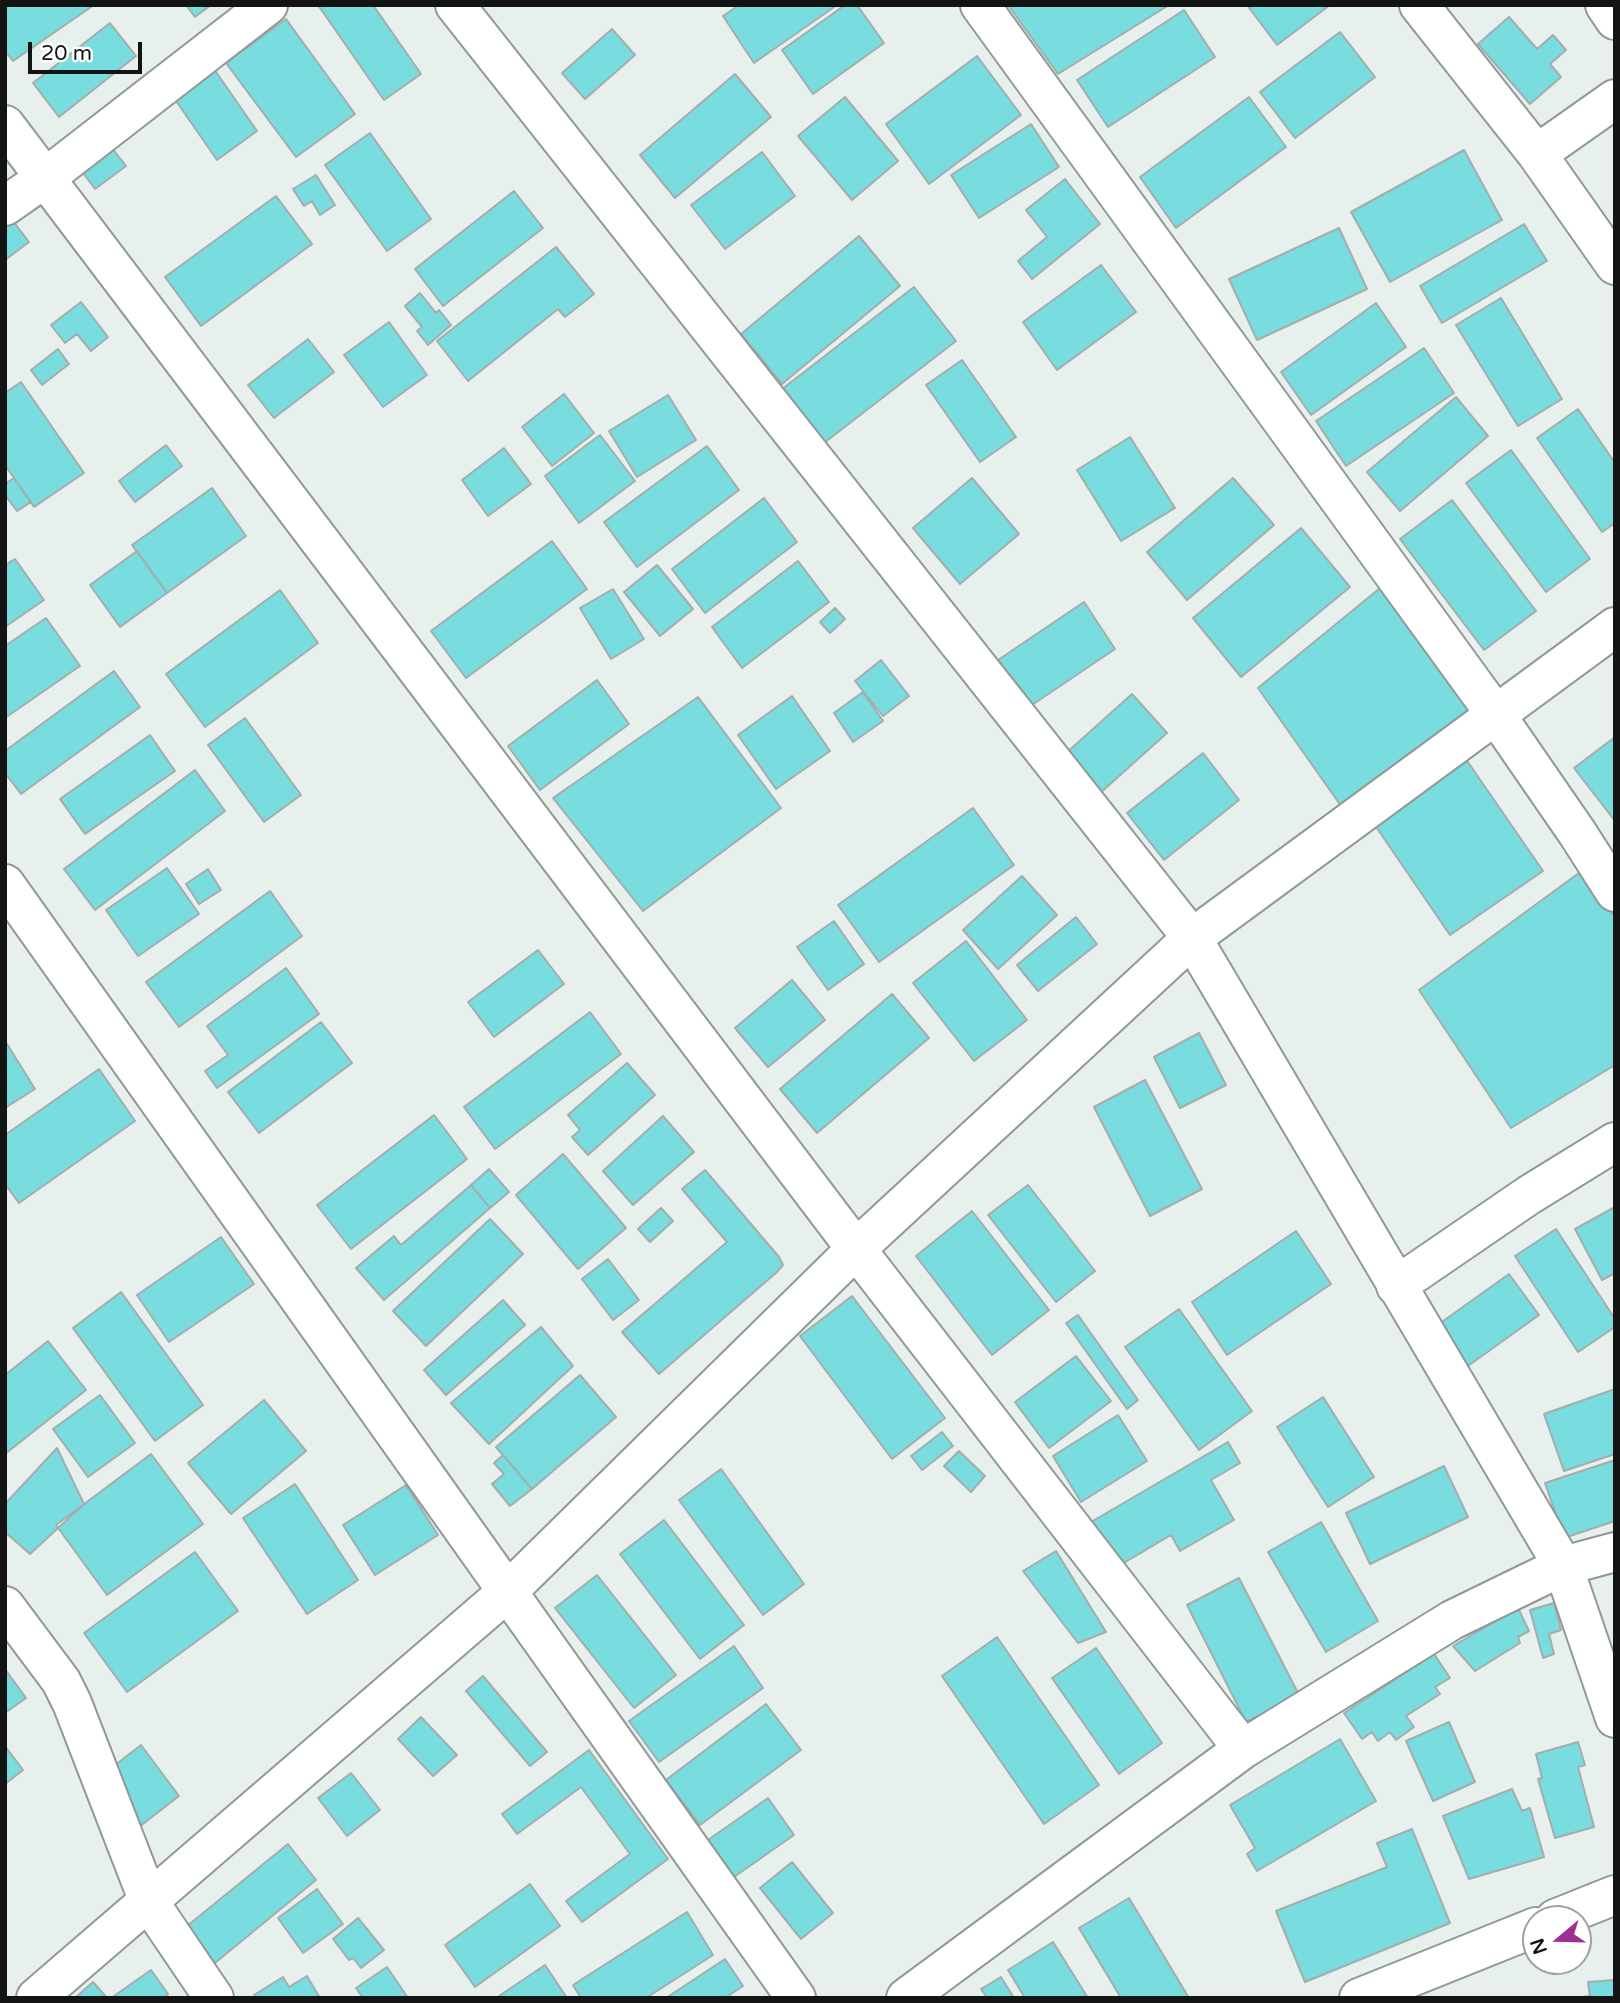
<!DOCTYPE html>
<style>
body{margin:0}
#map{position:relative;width:1620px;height:2003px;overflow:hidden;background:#e7f0ec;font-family:"Varela Round",sans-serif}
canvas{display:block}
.frame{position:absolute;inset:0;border:7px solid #121513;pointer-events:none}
.north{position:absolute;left:1522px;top:1905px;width:70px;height:70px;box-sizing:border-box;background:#fff;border:2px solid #a0a1a1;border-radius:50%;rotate:251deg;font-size:19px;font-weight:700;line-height:28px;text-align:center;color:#121513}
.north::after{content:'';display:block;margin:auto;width:24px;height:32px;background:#9d3191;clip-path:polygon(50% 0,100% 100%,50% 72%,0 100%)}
.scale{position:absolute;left:28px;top:42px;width:114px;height:32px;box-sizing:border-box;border:4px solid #121513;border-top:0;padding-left:9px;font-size:21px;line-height:24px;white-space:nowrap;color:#121513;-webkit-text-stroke:5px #fff;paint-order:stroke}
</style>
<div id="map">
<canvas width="1620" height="2003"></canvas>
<div class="frame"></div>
<div class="north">N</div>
<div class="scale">20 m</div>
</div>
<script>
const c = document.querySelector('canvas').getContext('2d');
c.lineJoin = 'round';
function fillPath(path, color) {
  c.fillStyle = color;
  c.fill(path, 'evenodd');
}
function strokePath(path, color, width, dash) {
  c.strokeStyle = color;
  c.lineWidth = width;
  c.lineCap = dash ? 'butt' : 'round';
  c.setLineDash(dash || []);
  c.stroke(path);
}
const building = new Path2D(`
 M5 5H94L13 61 5 51Z
 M186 5H211L195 17Z
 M318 5H373L421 74 384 100Z
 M739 5H837L754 63 723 16Z
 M845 5H857L884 43 813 94 782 50Z
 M1008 5H1169L1058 74Z
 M1247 5H1330L1277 45Z
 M1184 10 1215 57 1108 127 1077 80Z
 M1509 17 1537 49 1553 35 1566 50 1550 64 1561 77 1530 104 1478 44Z
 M286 19 355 114 296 157 226 63Z
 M110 23 136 56 59 117 33 83Z
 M612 29 635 55 585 99 562 73Z
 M1340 32 1375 77 1295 138 1260 92Z
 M977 56 1021 115 929 184 886 124Z
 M214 69 257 131 217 160 174 98Z
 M735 74 771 117 675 198 640 155Z
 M845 97 898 161 852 200 798 136Z
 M1249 97 1286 147 1176 228 1140 177Z
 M1031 124 1059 167 979 218 951 175Z
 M370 133 431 219 387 251 325 165Z
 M108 143 126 166 95 189 78 166Z
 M1464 150 1502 220 1390 282 1351 212Z
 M762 152 795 196 725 249 691 205Z
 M316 175 335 205 320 215 312 201 304 206 293 189Z
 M1065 179 1100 224 1032 279 1018 261 1047 237 1026 210Z
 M514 191 543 228 443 306 415 269Z
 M276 196 312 244 201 326 165 277Z
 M10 217 29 242 5 260V221Z
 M1524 224 1547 261 1442 323 1420 286Z
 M1339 228 1367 289 1257 340 1229 279Z
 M859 236 900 286 782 384 741 334Z
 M556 247 594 294 565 317 558 309 468 381 437 341Z
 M1101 265 1136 312 1057 370 1023 322Z
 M914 287 956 341 824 443 782 389Z
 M420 293 436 313 439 310 451 325 428 345 417 331 422 327 405 306Z
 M1501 298 1562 399 1518 426 1456 325Z
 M81 302 108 337 91 351 77 334 65 343 51 325Z
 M1376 303 1406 347 1311 415 1281 372Z
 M389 322 427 375 383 407 344 355Z
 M308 339 334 372 274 418 248 385Z
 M1424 348 1454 393 1346 466 1316 421Z
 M58 349 69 364 42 385 31 370Z
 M962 360 1016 437 980 462 926 385Z
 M21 382 84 473 34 507 5 465V393Z
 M564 394 594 433 552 466 522 427Z
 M668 395 696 440 637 477 609 431Z
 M1456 397 1488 436 1400 511 1367 472Z
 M1578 409 1615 463V523L1602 532 1537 438Z
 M600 435 635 481 579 523 545 476Z
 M1130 437 1175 508 1121 541 1077 470Z
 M166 445 182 466 135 502 119 481Z
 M707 446 739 490 637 567 604 522Z
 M504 448 531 484 488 516 462 480Z
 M1511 450 1590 559 1546 592 1466 483Z
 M14 478 31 502 17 511 5 495V484Z
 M972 478 1019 534 960 584 913 528Z
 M1233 478 1274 525 1187 600 1147 552Z
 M212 488 246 536 167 593 132 545Z
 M764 498 797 542 705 613 672 569Z
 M1452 500 1536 611 1484 650 1400 539Z
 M1301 528 1350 587 1241 677 1193 618Z
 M552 541 587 589 466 678 431 631Z
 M137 551 167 593 120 627 90 585Z
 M15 559 44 600 5 627V565Z
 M798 561 829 602 742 668 712 627Z
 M657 565 693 609 660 636 624 592Z
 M1391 579 1481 703 1346 813 1258 688Z
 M613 589 644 639 611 659 580 608Z
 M280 590 318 643 205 727 166 674Z
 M1084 602 1115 649 1029 707 998 660Z
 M835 608 845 619 830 633 820 622Z
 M46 618 80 666 5 718V646Z
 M881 660 909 696 883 716 855 681Z
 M114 671 140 707 21 794 5 773V751Z
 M597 680 629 724 540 790 508 746Z
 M863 692 883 721 853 742 834 713Z
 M1132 694 1167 733 1098 795 1064 755Z
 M792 696 830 751 776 789 738 735Z
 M698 697 781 808 643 911 553 798Z
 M245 718 301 795 264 822 208 745Z
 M150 735 175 771 85 834 60 799Z
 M1615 737V821L1574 768Z
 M1461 752 1543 871 1450 935 1368 815Z
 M1203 753 1239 800 1164 860 1127 813Z
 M195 770 225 811 95 910 64 869Z
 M973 808 1014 865 879 962 838 905Z
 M167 868 199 914 138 956 106 910Z
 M208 869 221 890 199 904 186 884Z
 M1583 870 1615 918V1065L1511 1128 1419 990Z
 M1022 876 1057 915 998 969 963 930Z
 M270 891 302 936 179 1027 146 982Z
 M1076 917 1097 944 1038 991 1017 965Z
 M834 921 864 964 828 990 797 947Z
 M966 941 1027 1020 974 1061 913 983Z
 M538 950 564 984 494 1037 468 1002Z
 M286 968 319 1014 217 1088 205 1071 228 1055 207 1026Z
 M792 980 825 1020 768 1067 735 1028Z
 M892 994 929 1038 817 1133 780 1089Z
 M590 1012 621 1054 495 1149 464 1107Z
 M321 1022 352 1063 259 1133 228 1092Z
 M1199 1033 1226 1085 1180 1108 1154 1057Z
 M7 1044 35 1089 5 1108V1046Z
 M627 1063 655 1095 588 1155 572 1137 580 1130 568 1115Z
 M99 1069 135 1121 19 1203 5 1184V1135Z
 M1145 1080 1202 1189 1150 1216 1094 1107Z
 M434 1115 467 1159 351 1249 317 1205Z
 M663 1116 694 1152 633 1205 603 1171Z
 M563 1154 626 1228 578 1269 516 1195Z
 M489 1169 509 1192 490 1208 471 1185Z
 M705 1170 779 1257 783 1265 777 1272 659 1374 622 1332 727 1242 682 1189Z
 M471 1185 490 1208 384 1300 356 1268 394 1236 401 1245Z
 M1028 1185 1095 1271 1056 1302 988 1215Z
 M1615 1207V1273L1602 1280 1575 1229Z
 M661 1208 673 1221 650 1242 638 1229Z
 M972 1211 1049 1310 992 1355 916 1256Z
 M490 1219 523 1254 426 1346 393 1311Z
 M1556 1229 1615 1319V1327L1578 1352 1515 1256Z
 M1296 1231 1331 1284 1227 1355 1192 1302Z
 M221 1237 254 1284 169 1342 137 1295Z
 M608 1259 639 1300 613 1320 582 1279Z
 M1509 1274 1539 1315 1461 1371 1432 1329Z
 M121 1292 203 1405 155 1441 73 1328Z
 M852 1296 945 1418 892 1459 800 1336Z
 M503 1300 525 1325 446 1395 424 1370Z
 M1179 1309 1252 1411 1199 1450 1125 1347Z
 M1078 1315 1138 1400 1127 1409 1066 1323Z
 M541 1327 573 1366 489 1444 451 1403Z
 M48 1341 86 1390 5 1454V1375Z
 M1076 1356 1111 1401 1049 1448 1015 1402Z
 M580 1375 616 1417 532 1489 496 1447Z
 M1615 1389V1454L1564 1471 1544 1414Z
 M100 1395 135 1443 88 1477 53 1429Z
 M1323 1397 1374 1477 1328 1507 1277 1427Z
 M264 1400 306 1451 231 1514 188 1463Z
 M1118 1415 1147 1461 1081 1502 1053 1456Z
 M942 1432 953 1446 922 1470 911 1456Z
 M1228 1442 1240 1463 1211 1480 1234 1520 1180 1551 1171 1535 1117 1567 1091 1522Z
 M57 1448 84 1504 30 1554 5 1532V1504Z
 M959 1451 985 1476 971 1492 944 1466Z
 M151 1454 203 1524 107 1595 56 1525Z
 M503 1455 532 1489 510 1506 492 1484 504 1474 494 1463Z
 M1615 1460V1521L1564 1538 1545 1483Z
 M1444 1466 1468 1517 1370 1564 1346 1513Z
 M721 1469 804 1584 763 1615 679 1500Z
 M295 1484 358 1580 307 1614 243 1518Z
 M406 1485 438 1535 375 1575 343 1525Z
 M664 1520 744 1625 700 1659 620 1554Z
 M1321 1522 1378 1621 1326 1652 1268 1552Z
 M1056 1551 1106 1632 1078 1643 1023 1571Z
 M195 1552 238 1611 127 1692 84 1633Z
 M597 1575 676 1675 634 1708 555 1608Z
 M1239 1578 1299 1695 1246 1722 1187 1605Z
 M1554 1603 1561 1630 1549 1634 1554 1654 1543 1658 1530 1610Z
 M1518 1608 1529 1631 1518 1637 1520 1643 1475 1671 1453 1646Z
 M997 1637 1099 1785 1044 1824 942 1676Z
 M734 1646 763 1688 659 1762 629 1721Z
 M1096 1648 1162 1743 1119 1774 1052 1678Z
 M1434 1654 1450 1678 1435 1687 1440 1694 1406 1716 1414 1727 1396 1740 1390 1732 1378 1741 1372 1732 1362 1739 1344 1713Z
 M5 1669 26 1698 5 1713Z
 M483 1676 547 1752 530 1766 466 1691Z
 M766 1704 801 1750 700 1825 666 1780Z
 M421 1717 457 1755 433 1776 398 1739Z
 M1449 1722 1475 1782 1433 1801 1406 1741Z
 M1340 1739 1376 1801 1257 1871 1247 1854 1255 1848 1230 1805Z
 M1578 1742 1585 1765 1578 1767 1594 1827 1555 1838 1538 1779 1542 1778 1536 1754Z
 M141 1745 179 1796 139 1827 101 1776Z
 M5 1746 23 1770 5 1784Z
 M589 1750 668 1859 582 1922 566 1901 630 1854 581 1787 517 1834 502 1814Z
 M351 1773 380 1810 347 1836 318 1798Z
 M1512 1789 1522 1811 1530 1808 1544 1857 1469 1879 1443 1816Z
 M768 1798 794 1835 734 1877 708 1840Z
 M1412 1829 1450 1923 1305 1982 1276 1911 1387 1867 1377 1843Z
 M288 1844 316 1880 210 1967 181 1931Z
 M792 1862 833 1913 801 1939 760 1888Z
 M530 1884 560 1926 475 1987 445 1945Z
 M317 1889 343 1924 303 1953 278 1918Z
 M1129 1898 1189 1998H1121L1079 1928Z
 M687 1912 713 1955 646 1998H581L573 1985Z
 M358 1918 384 1950 361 1968 353 1958 349 1960 333 1939Z
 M1053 1942 1088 1998H1025L1008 1970Z
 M725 1959 743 1986 725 1998H666Z
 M545 1965 567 1998H496Z
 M387 1967 408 1998H363L356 1988Z
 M151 1970 168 1994 163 1998H116L114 1996Z
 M307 1976 320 1998H255L254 1995 283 1977 289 1987Z
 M1001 1977 1014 1998H987L981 1989Z
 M1615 1980V1998H1572L1590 1996 1588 1982Z
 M93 1982 107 1998H75Z`);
fillPath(building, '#79dde0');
strokePath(building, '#a3adad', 2);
const street = new Path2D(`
 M455 5 1192 938 1563 1566 1615 1718
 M980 5 1496 715 1578 834 1615 892
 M1419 5 1537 154 1615 265
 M1605 5 1615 20
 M5 125 856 1249 1243 1749
 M1537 154 1615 99
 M5 206 45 178 268 5
 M5 884 796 1998
 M1396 1286 1529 1195 1615 1142
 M5 1606 61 1681 72 1703 149 1902 214 1998
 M1555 1919 1615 1895
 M36 1998 506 1593 856 1249 1192 938 1615 627
 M906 1998 1243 1749 1452 1620 1563 1566 1615 1552
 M1359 1998 1536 1927`);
strokePath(street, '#919995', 42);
strokePath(street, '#fff', 38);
</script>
